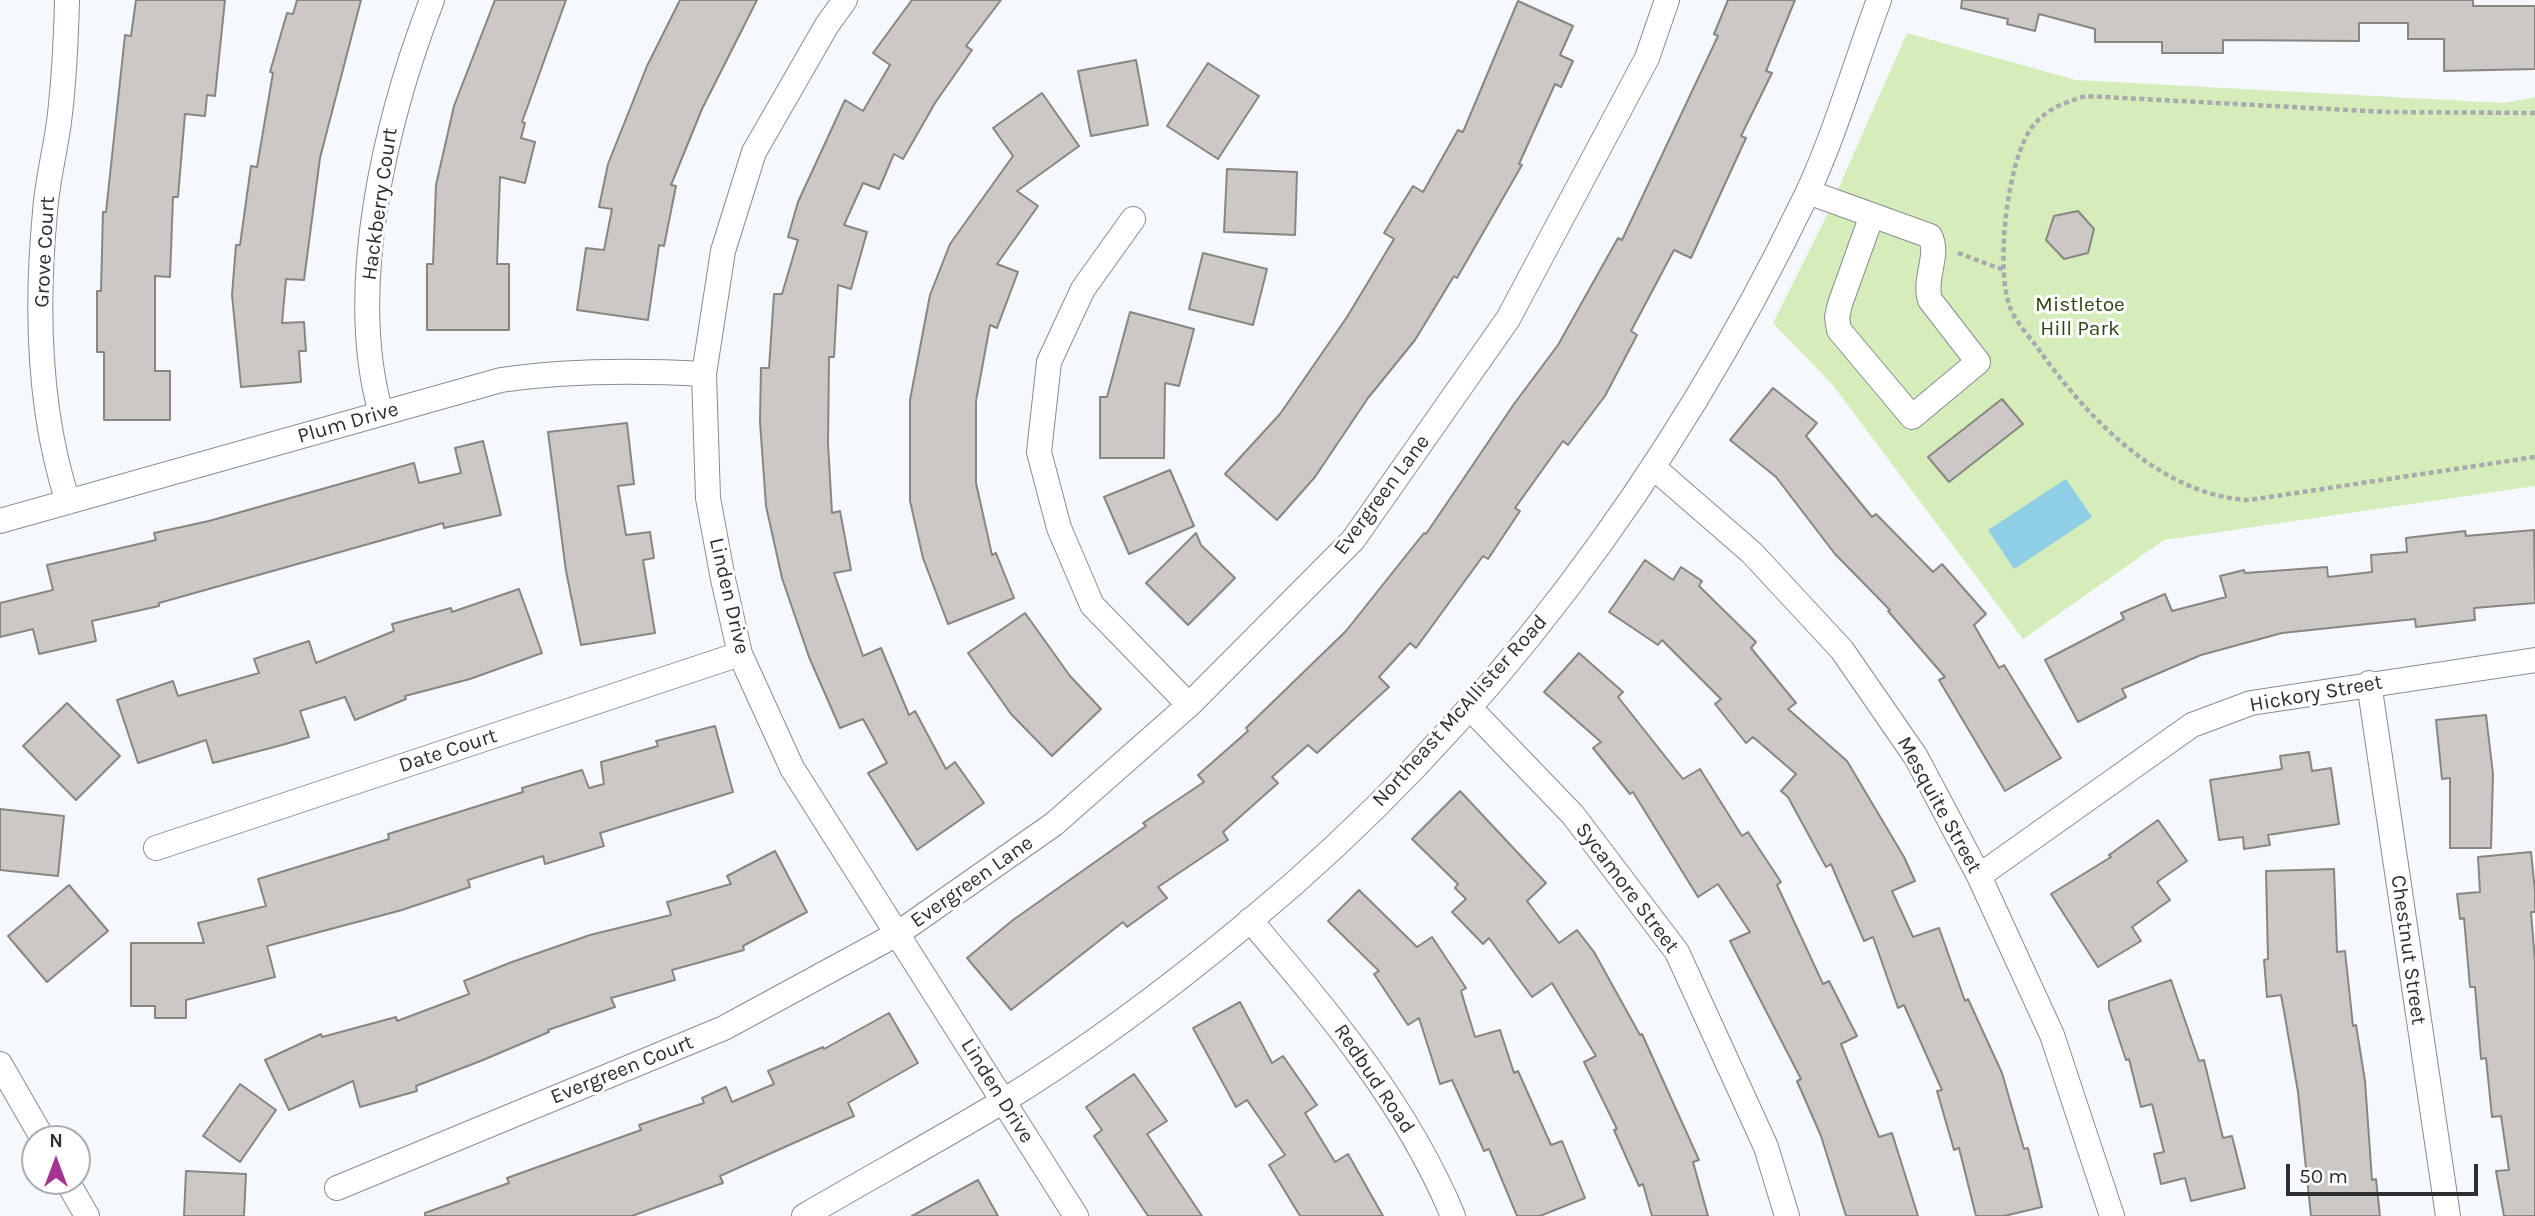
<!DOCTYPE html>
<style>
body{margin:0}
#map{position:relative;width:2535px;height:1216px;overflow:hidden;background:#f5f8fd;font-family:Karla,sans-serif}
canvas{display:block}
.north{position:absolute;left:21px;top:1125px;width:70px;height:70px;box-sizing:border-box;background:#fff;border:2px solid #abacad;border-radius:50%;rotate:0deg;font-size:19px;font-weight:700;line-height:28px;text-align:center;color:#2e2f31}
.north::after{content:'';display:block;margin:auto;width:24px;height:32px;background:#a43491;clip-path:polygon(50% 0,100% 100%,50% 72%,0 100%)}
.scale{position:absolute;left:2286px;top:1164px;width:192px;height:32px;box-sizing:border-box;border:4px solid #2e2f31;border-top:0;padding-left:9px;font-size:21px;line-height:24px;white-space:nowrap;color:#2e2f31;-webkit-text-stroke:5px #fff;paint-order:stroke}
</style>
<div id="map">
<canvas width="2535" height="1216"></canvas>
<div class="north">N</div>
<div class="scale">50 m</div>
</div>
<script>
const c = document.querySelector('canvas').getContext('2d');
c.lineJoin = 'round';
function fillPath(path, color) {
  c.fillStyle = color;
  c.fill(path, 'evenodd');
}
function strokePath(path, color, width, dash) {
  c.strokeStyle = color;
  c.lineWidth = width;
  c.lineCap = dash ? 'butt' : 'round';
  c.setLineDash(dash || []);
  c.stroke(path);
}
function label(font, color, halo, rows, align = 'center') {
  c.font = font + ' Karla,sans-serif';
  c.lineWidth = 6;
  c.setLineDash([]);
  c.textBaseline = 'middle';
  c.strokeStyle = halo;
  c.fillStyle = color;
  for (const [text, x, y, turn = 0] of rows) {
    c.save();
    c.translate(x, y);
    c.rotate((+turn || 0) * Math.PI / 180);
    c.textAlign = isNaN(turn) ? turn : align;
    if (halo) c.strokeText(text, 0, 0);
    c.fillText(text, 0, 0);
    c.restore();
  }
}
fillPath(new Path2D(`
 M1907 33 2076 80 2505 103 2535 97V486L2164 540 2023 639 1832 384 1773 323 1824 221Z`), '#d5edbb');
fillPath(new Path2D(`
 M2066 479 2092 517 2014 569 1988 530Z`), '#8ecee6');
const building = new Path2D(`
 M136 0H225L215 96 207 95 205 116 185 114 178 197H173L170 277 155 276V371H170V420H104V352H97V291H101L103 212H106L125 35 131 36Z
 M297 0H361L320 158 304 280 286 279 282 323 304 322 306 351H299L301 382 241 387 232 295 236 245H240L251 166 257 167 273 73 270 72 287 13 293 14Z
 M495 0H566L522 122 525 123 521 138 535 142 525 183 500 177 497 264H509V330H427V264H433L436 185 454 106Z
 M680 0H757L702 109 671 185 676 186 664 246 659 245 648 320 577 310 586 248 604 250 612 209 599 207 608 164 647 66Z
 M912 0H1001L966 46 972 50 935 103 903 159 894 154 879 189 863 183 844 225 867 232 851 289 838 285 834 357H829L828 443 832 513 840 511 851 570 834 573 863 656 881 648 909 715 915 711 946 769 955 762 984 803 917 850 868 773 887 763 863 719 840 728 809 657 782 578 766 506 760 422 761 368H769L774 294H782L798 240 788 237 798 202 845 100 863 111 890 65 873 53Z
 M1728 0H1795L1766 71 1772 73 1741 136 1746 138 1691 258 1674 250 1631 331 1637 335 1605 396 1568 445 1563 441 1515 508 1520 511 1488 559 1483 556 1416 648 1410 643 1379 677 1389 687 1317 753 1308 745 1272 777 1278 783 1223 832 1228 840 1158 887 1167 898 1127 927 1123 922 1011 1010 967 958 1013 920 1146 826 1143 823 1204 782 1198 775 1248 731 1246 728 1346 631 1424 533 1426 534 1514 404 1558 345 1618 238 1622 240 1718 36 1714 34Z
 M1962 0H2473V6H2535V69L2444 71V39H2408V23H2359V41L2223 40V53H2162V42H2095V29L2039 14 2035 31 2007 24 2008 19 1961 8Z
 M1518 1 1573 26 1560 55 1573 61 1561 87 1555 84 1519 164 1522 165 1457 278 1454 276 1415 340 1368 398 1315 477 1277 520 1225 474 1280 414 1347 317 1394 239 1384 233 1413 186 1423 192 1458 130 1463 132Z
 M1136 60 1148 125 1091 136 1078 71Z
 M1208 63 1259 96 1218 159 1167 126Z
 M1042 93 1079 146 1017 191 1038 206 997 264 1018 272 997 328 990 325 976 401V483L992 555 996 553 1014 598 948 624 923 558 910 501V400L930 295 950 244 1013 156 993 128Z
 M1227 169 1297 172 1295 235 1224 232Z
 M2078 211 2094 229 2088 253 2064 259 2046 240 2054 216Z
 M1203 253 1267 269 1253 325 1189 309Z
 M1130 312 1194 329 1179 386 1165 383 1164 458H1100V397H1107Z
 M1773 388 1817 423 1806 436 1872 517 1876 514 1933 572 1942 564 1986 614 1974 625 1999 668 2004 665 2061 758 2005 791 1939 680 1945 677 1888 611 1890 610 1835 554 1776 477 1730 440Z
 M2002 399 2023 424 1949 482 1928 457Z
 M627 423 634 484 618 486 626 535 650 532 654 558 643 560 655 633 581 645 566 571 548 432Z
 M483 441 501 515 444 528 443 523 159 603V606L92 621 96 641 39 654 33 629 0 637V603L53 590 47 565 156 540 154 533 209 521 414 463 419 483 461 473 455 448Z
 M1170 470 1194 526 1129 554 1104 497Z
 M2534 530 2535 603 2474 608 2475 620 2416 627 2415 619 2282 633 2201 655 2122 689 2126 697 2078 722 2045 660 2124 619 2121 613 2165 594 2172 611 2226 597 2220 576 2244 570 2245 573 2327 567 2328 577 2372 572 2371 555 2407 552 2406 538 2465 531 2466 536Z
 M1196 533 1201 545 1235 578 1188 625 1146 583Z
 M1645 560 1673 580 1681 567 1702 581 1699 586 1756 642 1751 648 1796 703 1788 709 1847 761 1904 857 1915 881 1892 891 1913 937 1939 928 1965 1001 1968 999 2002 1073 2024 1149 2028 1148 2042 1207 2004 1216H1976L1959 1148 1954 1150 1937 1091 1942 1090 1904 1005 1898 1008 1873 937 1864 941 1831 864 1826 867 1788 797 1781 791 1796 774 1753 737 1746 743 1715 704 1721 699 1662 640 1658 645 1609 612Z
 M519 589 542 653 470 679 405 696 406 699 355 720 345 697 300 711 309 737 282 745 213 763 206 740 138 763 117 700 173 681 178 696 259 673 254 659 309 641 316 663 394 631 392 624 451 608 452 612Z
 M1025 613 1070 676 1101 709 1052 756 1011 714 968 653Z
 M1579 653 1623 692 1618 697 1683 779 1700 769 1742 836 1748 832 1781 882 1777 885 1823 984 1829 981 1857 1036 1841 1044 1879 1137 1892 1133 1918 1216H1846L1821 1136 1797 1081 1801 1079 1730 941 1750 932 1718 884 1698 897 1633 792 1630 794 1593 748 1601 742 1544 692Z
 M67 703 120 756 76 800 23 746Z
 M2486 715 2493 774 2491 848H2450V778L2442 779 2436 720Z
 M715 726 733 792 600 833 604 846 545 864 543 856 468 880 470 887 402 910 267 946 275 977 186 1000V1018H155V1006H131V943H204L198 923 266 906 258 879 389 839 388 834 523 792 522 788 582 770 589 788 604 784 601 762 658 746 656 741Z
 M2309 752 2312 771 2331 768 2339 824 2268 835 2270 845 2244 849 2243 837 2219 840 2210 780 2282 769 2280 756Z
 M1460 791 1546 883 1527 901 1559 943 1577 930 1594 952 1640 1035 1642 1034 1699 1160 1693 1162 1708 1216H1652L1643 1184 1639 1186 1614 1130 1617 1129 1584 1062 1596 1056 1552 983 1532 997 1489 938 1483 944 1452 912 1466 899 1455 888 1458 884 1412 839Z
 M0 809 64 816 58 876 0 870Z
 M2158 820 2187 861 2157 882 2170 900 2132 927 2141 941 2098 967 2051 894 2111 857 2109 855Z
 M775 851 807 912 743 946 744 950 672 970 675 980 611 998 615 1007 548 1030 549 1032 483 1060 416 1086 417 1091 360 1107 353 1081 289 1110 265 1060 321 1034 322 1037 396 1017 397 1021 469 994 464 981 512 962 590 935 671 915 667 902 731 884 727 876Z
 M2531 852 2535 891V912H2531L2535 961V1216H2504L2496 1171 2509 1170 2501 1116 2492 1117 2486 1058 2481 1059 2475 987H2470L2464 918 2460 919 2457 894 2480 892 2478 857Z
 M2334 869 2337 952 2345 951 2353 1026 2356 1025 2365 1081 2372 1180 2376 1179 2380 1216H2311L2298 1092 2284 1011 2281 995 2267 997 2264 960 2268 959 2266 871Z
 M69 885 108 931 47 982 8 936Z
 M1359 890 1417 947 1432 937 1466 988 1461 991 1475 1037 1500 1030 1514 1073 1518 1071 1551 1145 1562 1141 1585 1198 1540 1216H1517L1489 1149 1484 1151 1452 1080 1440 1084 1419 1018 1408 1025 1374 974 1379 971 1328 921Z
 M2171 980 2199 1061 2204 1060 2223 1138 2232 1136 2245 1188 2191 1201 2185 1178 2161 1184 2154 1154 2164 1152 2152 1104 2141 1107 2129 1059 2126 1060 2109 1009V1001Z
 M1240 1002 1272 1063 1283 1056 1317 1105 1305 1113 1335 1162 1348 1154 1383 1216H1300L1269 1165 1285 1155 1247 1100 1236 1107 1193 1028Z
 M889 1013 918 1063 848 1103 854 1116 720 1176 723 1183 632 1216H425V1213L509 1183 507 1178 641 1130 639 1125 704 1103 702 1098 726 1087 732 1102 774 1084 768 1071 823 1047 824 1049Z
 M1134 1074 1167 1121 1147 1134 1202 1216H1148L1094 1136 1102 1130 1086 1107Z
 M240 1084 276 1110 240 1162 203 1136Z
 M186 1171 246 1174 244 1216H184Z
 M978 1180 998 1216H912Z`);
fillPath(building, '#ccc8c5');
strokePath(building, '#898682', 2);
const minor = new Path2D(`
 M67 0C66 41 64 82 59 122 55 152 47 182 45 212 36 307 38 410 68 502
 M845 0 827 25 754 152 723 251 704 374 708 498 723 579 740 654 792 768 1076 1216
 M1808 192 1930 236C1940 255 1923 279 1930 300L1978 362 1912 417 1839 330 1837 317 1840 304 1872 215
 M1133 219 1083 289 1049 362 1039 452 1059 528 1092 605 1189 705
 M381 413C345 288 386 119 432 0
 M1653 467 1752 553 1842 650 1916 757 1979 876 2052 1035 2112 1216
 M0 521 501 380C569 370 635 370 704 374
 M2369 683 2448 1216
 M1469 707 1573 815 1677 952 1766 1147 1787 1216
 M156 848 740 654
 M1979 876 2192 725 2251 703 2535 660
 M1250 920C1329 1013 1406 1103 1453 1216
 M0 1064 43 1139
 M67 1181 87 1216
 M337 1188 724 1028 897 934 1054 824 1189 705 1353 540 1508 319 1647 58 1667 0
 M804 1216C869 1178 935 1142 1000 1103 1087 1050 1172 986 1250 921 1486 726 1674 471 1806 196 1835 135 1855 64 1879 0`);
strokePath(minor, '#898c90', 26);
strokePath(new Path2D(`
 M2535 113 2386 112 2086 96C2065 102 2046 109 2032 127 2007 161 1995 269 2010 307 2015 321 2028 335 2037 347 2085 415 2160 496 2249 500L2535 457
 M1958 253 2004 270`), '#a8aaae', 4.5, [5, 3.5]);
strokePath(minor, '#fff', 24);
label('21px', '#2e2f31', '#fff', [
 ["Hackberry Court",380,204,-82],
 ["Grove Court",45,252,-87],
 ["Plum Drive",348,423,-16],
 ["Evergreen Lane",1382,495,-53],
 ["Linden Drive",729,596,77],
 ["Hickory Street",2316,694,-10],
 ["Northeast McAllister Road",1460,711,-48],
 ["Date Court",448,751,-18],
 ["Mesquite Street",1939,805,61],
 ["Evergreen Lane",972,882,-35],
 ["Sycamore Street",1627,888,53],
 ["Chestnut Street",2408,950,82],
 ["Evergreen Court",622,1070,-22],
 ["Redbud Road",1374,1079,56],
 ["Linden Drive",997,1091,58]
]);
label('21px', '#30450f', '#fff', [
 ["Mistletoe",2080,305],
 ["Hill Park",2080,329]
]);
</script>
